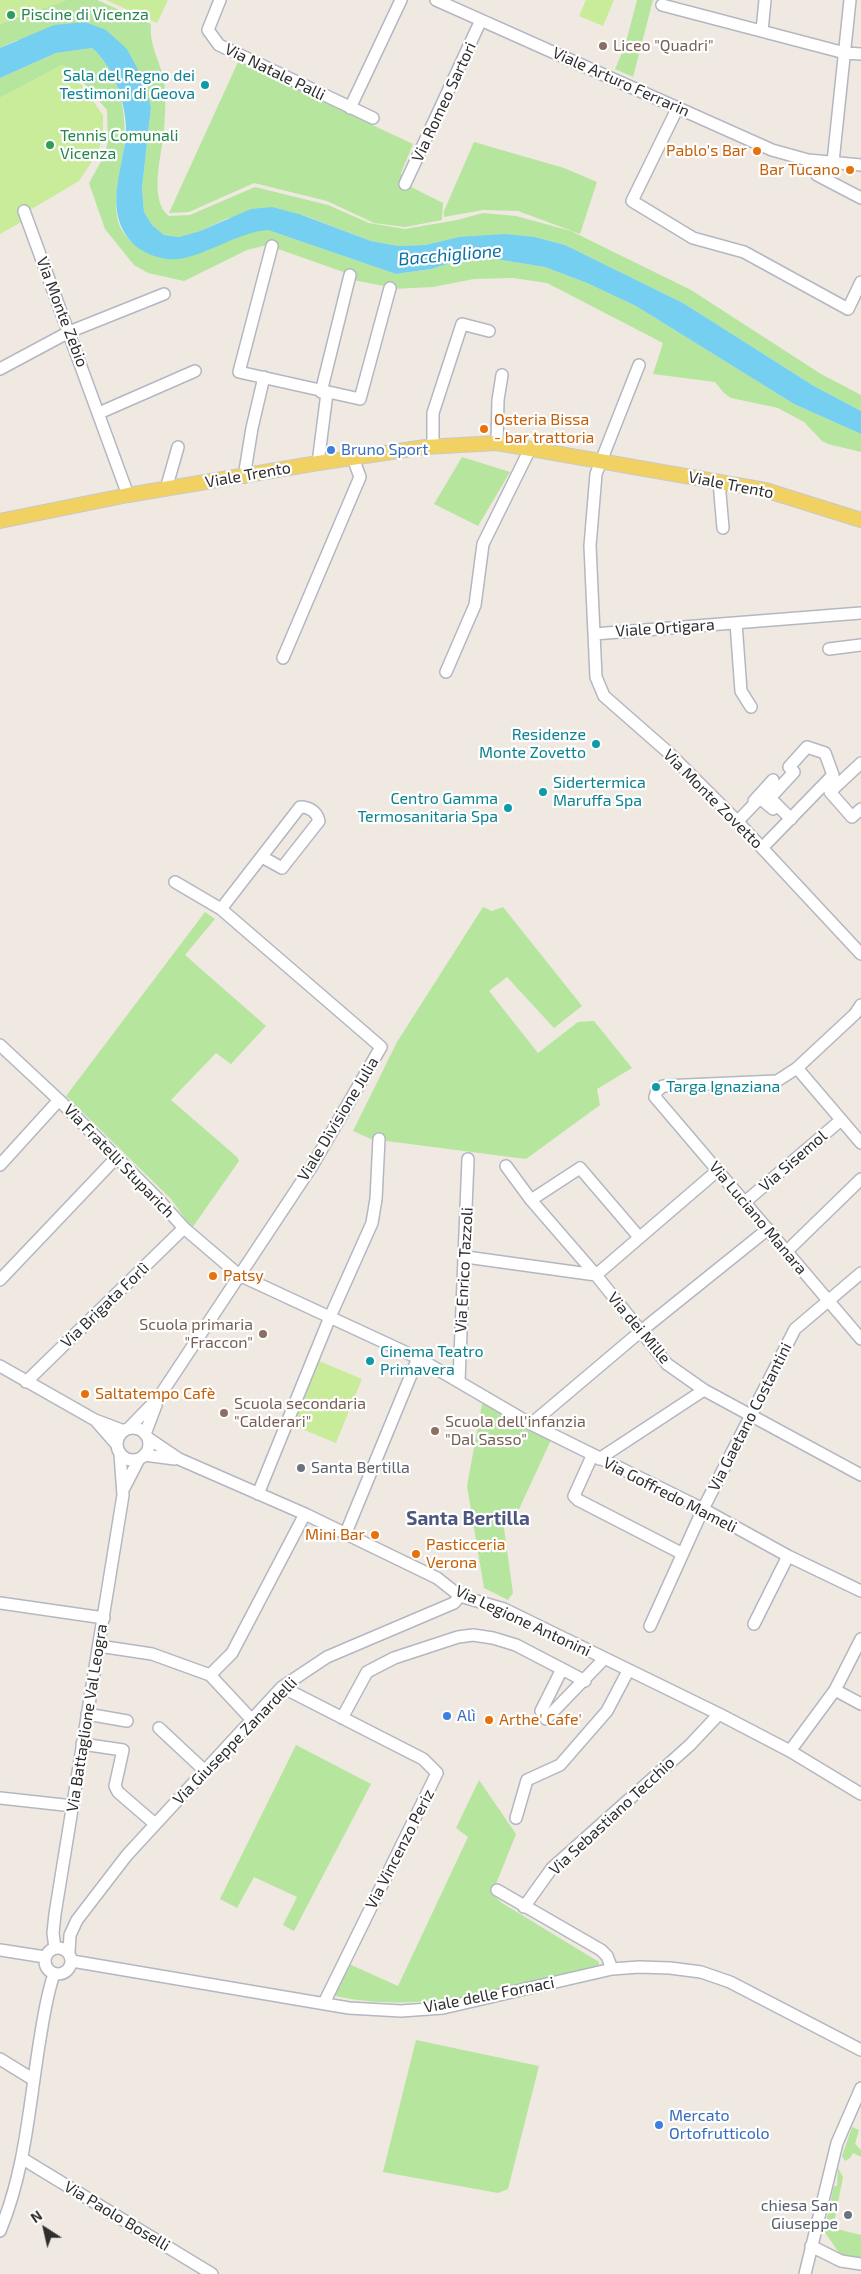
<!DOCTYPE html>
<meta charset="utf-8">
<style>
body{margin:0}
#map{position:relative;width:861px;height:2274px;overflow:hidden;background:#efe9e1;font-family:"Exo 2",sans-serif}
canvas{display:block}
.north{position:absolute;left:20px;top:2204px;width:50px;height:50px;-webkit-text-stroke:4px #fff;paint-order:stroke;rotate:325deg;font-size:14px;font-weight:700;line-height:20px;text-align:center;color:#2e2e2e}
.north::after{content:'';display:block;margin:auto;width:18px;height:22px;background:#2e2e2e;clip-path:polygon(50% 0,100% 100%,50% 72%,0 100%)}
</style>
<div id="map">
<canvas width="861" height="2274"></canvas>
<div class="north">N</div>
</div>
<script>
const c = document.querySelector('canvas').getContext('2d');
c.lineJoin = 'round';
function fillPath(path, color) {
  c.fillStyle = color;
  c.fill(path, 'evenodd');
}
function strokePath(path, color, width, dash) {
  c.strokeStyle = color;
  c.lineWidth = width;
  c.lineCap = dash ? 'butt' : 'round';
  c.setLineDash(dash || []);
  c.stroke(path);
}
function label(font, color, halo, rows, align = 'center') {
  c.font = font + ' "Exo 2",sans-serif';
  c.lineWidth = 4.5;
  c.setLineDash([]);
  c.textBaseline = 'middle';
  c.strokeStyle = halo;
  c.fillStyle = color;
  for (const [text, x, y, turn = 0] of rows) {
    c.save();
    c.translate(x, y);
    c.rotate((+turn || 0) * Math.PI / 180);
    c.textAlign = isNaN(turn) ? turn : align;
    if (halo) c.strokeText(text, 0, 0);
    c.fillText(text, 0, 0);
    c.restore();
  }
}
fillPath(new Path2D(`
 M66 0H97L151 24C149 43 158 58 163 76 167 94 165 113 164 131 162 153 148 201 169 216L190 215 255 187 328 205 369 223 405 229 457 220 483 213 516 216 571 231 691 290 821 374 861 395V411L814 386 683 303 565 245 535 237H459L425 245 398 246 371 241 303 215 228 218 200 231 179 237 164 235 152 225 144 212 142 188 151 107 127 49 17 40 0 48V24Z
 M637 0H653L633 77 615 69 625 46Z
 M92 48C123 76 128 120 123 159 119 182 112 201 119 224 121 231 127 237 132 243L235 237 253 230H268L396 274 431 269 460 260 489 258 545 267 587 283 636 306 794 404 861 434V452L828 444 822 441 804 422 778 408 731 398 724 393 715 382 653 374 663 343 547 283 513 278 474 279 433 287 392 289 393 285 385 283 384 286 348 279 349 274 267 245 247 250 184 281 148 273 134 265 105 229 89 183 103 158 108 142 107 110 74 72 62 65 0 98V78L56 53Z
 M238 62 413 144 401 173 405 184 443 203 442 220 405 227 374 223 327 201 254 183 189 212 169 213Z
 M474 142 564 168 597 182 580 234 518 211 483 210 444 217V211Z
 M462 457 510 472 478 526 434 504Z
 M483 907 492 911 503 907 582 1006 554 1028 507 977 489 991 538 1053 578 1022 594 1021 632 1068 597 1089 600 1105 526 1159 371 1139 353 1131 397 1042Z
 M205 912 215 919 185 955 266 1026 231 1064 216 1053 171 1100 237 1157 239 1161 192 1228 171 1199 66 1096Z
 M483 1399 551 1440 514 1520 502 1514 513 1593 508 1600 484 1588 467 1486Z
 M296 1745 371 1784 294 1931 283 1925 297 1897 254 1877 237 1908 220 1899Z
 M479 1780 516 1834 492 1894 502 1903 599 1962V1968C507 1985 425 2017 331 1995L349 1964 398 1986 468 1837 456 1828Z
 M416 2040 539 2066 508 2189 498 2193 383 2172Z
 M852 2127 859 2130 855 2144 861 2150V2157L853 2153 850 2158 845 2161 842 2156Z
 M838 2168 843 2177 833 2228 861 2235V2259L842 2257 824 2231 834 2186H837Z`), '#b6e59e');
fillPath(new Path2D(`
 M0 0H66L0 24Z
 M106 0H168L157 23Z
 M586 0H614L603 26 579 16Z
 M62 65 69 68 103 115V137L97 154 79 181 30 210 32 216 0 234V98Z
 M319 1361 362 1379 336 1443 292 1425Z`), '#c9ec9a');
fillPath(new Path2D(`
 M85 22 106 30 127 49 143 79 151 107 142 188 144 212 152 225 164 235 179 237 200 231 251 209 272 207 302 215 371 241 398 246 425 245 459 237 505 234 535 237 565 245 683 303 814 386 861 411V434L794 404 636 306 587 283 545 267 489 258 460 260 431 269 396 274 268 230C234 232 197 263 167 259 152 257 136 249 128 238 103 204 126 165 126 127 125 100 113 66 92 48L56 53 0 78V48L54 25Z`), '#75cff0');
const minor = new Path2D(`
 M220 0 208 30 219 45 373 118
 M436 0 772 150 808 160 861 165
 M662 5 845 53 861 54
 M762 31 765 0
 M678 107 632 201 693 238 744 252 848 309 861 282
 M350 108 401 0
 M808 160 817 175 861 198
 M833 162 850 0
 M405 184 481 20
 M24 211 128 495
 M272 246 239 372 360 399 390 288
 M639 365 596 474 590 546 596 677 604 696 669 753 736 820 861 954
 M0 369 69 332 164 294
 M321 392 350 275
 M99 413 195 371
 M497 443 498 400 502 375
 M433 446V413L462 324 489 331
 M318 463 327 393
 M244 477 252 428 264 377
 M719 482 723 528
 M166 489 178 447
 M736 623 741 691 751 707
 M594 634 861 613
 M829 649 861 645
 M283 658 360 477 353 458
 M446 672 475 605 483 544 530 449
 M861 763 830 792 852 817 861 809
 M754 801 773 780
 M737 822 760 798 773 809
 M762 848 833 775 825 753 807 747 789 767 794 772 770 798 791 819
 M175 882 221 909
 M861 1005 855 1014 797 1068 777 1081 663 1086 657 1091 655 1097 861 1339
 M0 1045 59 1100 156 1197 184 1228 239 1275 418 1358 531 1424 703 1509 788 1556 861 1591
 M797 1068 861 1143
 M0 1165 59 1100
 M506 1166 531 1200 596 1275 667 1364 704 1390 861 1475
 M531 1200 580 1168 639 1237
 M745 1202 841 1120
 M787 1251 861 1179
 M466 1257 596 1275
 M596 1275 717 1171
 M0 1280 116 1158
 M0 1366 95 1420 124 1431
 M459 1381 468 1159
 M26 1382 184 1228
 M96 1421 117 1445
 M531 1424 641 1331 768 1229
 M117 1444a16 16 0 1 1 32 0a16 16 0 1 1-32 0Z
 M128 1429 159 1397 312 1166 381 1047 221 909 300 807C310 807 317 812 319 821L282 868 262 857
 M145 1434 156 1405
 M148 1438 179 1459 305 1514 437 1578 460 1596 504 1609 719 1714 790 1751 861 1794
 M144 1455 175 1459
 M592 1456 574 1496 578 1500 681 1553
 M599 1459 704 1390
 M124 1488 139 1459
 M258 1494 330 1317 372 1223 376 1199 379 1139
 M345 1535 418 1358
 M0 1603 104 1618
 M754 1624 788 1556
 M650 1626 703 1509 795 1329 861 1273
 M99 1646 152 1654 210 1675 252 1720
 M562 1669 541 1711 546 1719 604 1659
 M210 1675 232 1653 305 1514
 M282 1687 423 1759 437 1773 324 2003
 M835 1690 861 1704
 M87 1714 127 1721
 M342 1718 367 1672 394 1658 458 1637 473 1635 493 1638 516 1645 585 1681
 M159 1728 205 1771
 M82 1744 123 1750 115 1786 118 1792 155 1824
 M790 1751 835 1690 861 1639
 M0 1798 73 1806
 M516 1818 527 1780 560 1765 607 1711 628 1671
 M497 1890 601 1950 607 1956 612 1969
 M524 1907 552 1868 690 1745 719 1714
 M45 1961a13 13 0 1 1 26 0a13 13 0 1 1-26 0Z
 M55 1948 53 1933 55 1914 123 1495 120 1454
 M0 1950 45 1957
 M69 1952 70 1935 77 1920 127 1855 282 1687 327 1657 454 1603 460 1596
 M72 1961 349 2008 401 2011 443 2008 612 1969 639 1967 670 1968 701 1972 730 1982 861 2050
 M0 2059 34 2080
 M23 2159 212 2274
 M0 2231C25 2171 29 2108 39 2045 43 2021 46 1997 54 1974
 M811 2246 841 2261 861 2264
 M805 2274 837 2143 861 2088`);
const major = new Path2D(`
 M0 521 128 495 318 463 425 447 497 443 765 490 861 520`);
strokePath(minor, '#b4b7c1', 14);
strokePath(major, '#c9c9c9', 16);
strokePath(minor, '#fff', 11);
strokePath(major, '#f2d163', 14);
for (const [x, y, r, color] of [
 [11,15,5,"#2e9e5b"],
 [603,46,5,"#8d6e63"],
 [205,85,5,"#0f9aa8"],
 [50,145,5,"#2e9e5b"],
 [757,151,5,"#e8710a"],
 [850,170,5,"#e8710a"],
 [484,429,5,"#e8710a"],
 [331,450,5,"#3f7fe0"],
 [596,744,5,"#0f9aa8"],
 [543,792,5,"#0f9aa8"],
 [508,808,5,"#0f9aa8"],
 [656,1087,5,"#0f9aa8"],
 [213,1276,5,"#e8710a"],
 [263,1334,5,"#8d6e63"],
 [370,1361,5,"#0f9aa8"],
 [85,1394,5,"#e8710a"],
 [224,1413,5,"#8d6e63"],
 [435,1431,5,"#8d6e63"],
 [301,1468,5,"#6b7280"],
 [375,1535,5,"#e8710a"],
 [416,1554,5,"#e8710a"],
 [447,1716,5,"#3f7fe0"],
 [489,1720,5,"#e8710a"],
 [659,2125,5,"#3f7fe0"],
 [848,2215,5,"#6b7280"]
]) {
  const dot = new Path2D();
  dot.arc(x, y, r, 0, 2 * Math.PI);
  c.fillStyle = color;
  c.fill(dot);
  strokePath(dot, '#fff', 2);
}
label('16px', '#27864d', '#fff', [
 ["Piscine di Vicenza",21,15],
 ["Tennis Comunali",60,136],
 ["Vicenza",60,154]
], 'left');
label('16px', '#785e54', '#fff', [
 ["Liceo \"Quadri\"",613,46],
 ["Scuola primaria",253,1325,"right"],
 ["\"Fraccon\"",253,1343,"right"],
 ["Scuola secondaria",234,1404],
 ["\"Calderari\"",234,1422],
 ["Scuola dell'infanzia",445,1422],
 ["\"Dal Sasso\"",445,1440]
], 'left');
label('16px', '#2e2e2e', '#fff', [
 ["Via Natale Palli",275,72,26],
 ["Viale Arturo Ferrarin",621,82,24],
 ["Via Romeo Sartori",444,102,-65],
 ["Via Monte Zebio",62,312,69],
 ["Viale Trento",248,475,-10],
 ["Viale Trento",731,485,11],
 ["Viale Ortigara",665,628,-4],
 ["Via Monte Zovetto",713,799,45],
 ["Viale Divisione Julia",338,1119,-59],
 ["Via Fratelli Stuparich",119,1161,46],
 ["Via Sisemol",793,1161,-41],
 ["Via Luciano Manara",758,1218,50],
 ["Via Enrico Tazzoli",464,1270,-87],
 ["Via Brigata Forlì",105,1305,-44],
 ["Via dei Mille",639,1328,50],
 ["Via Gaetano Costantini",750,1417,-63],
 ["Via Goffredo Mameli",670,1495,27],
 ["Via Legione Antonini",523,1621,25],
 ["Via Battaglione Val Leogra",87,1718,-81],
 ["Via Giuseppe Zanardelli",235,1741,-46],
 ["Via Sebastiano Tecchio",612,1816,-43],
 ["Via Vincenzo Periz",400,1849,-63],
 ["Viale delle Fornaci",489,1995,-11],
 ["Via Paolo Boselli",117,2216,31]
]);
label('16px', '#0d838f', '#fff', [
 ["Sala del Regno dei",195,76],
 ["Testimoni di Geova",195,94],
 ["Residenze",586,735],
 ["Monte Zovetto",586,753],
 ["Sidertermica",553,783,"left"],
 ["Maruffa Spa",553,801,"left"],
 ["Centro Gamma",498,799],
 ["Termosanitaria Spa",498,817],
 ["Targa Ignaziana",666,1087,"left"],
 ["Cinema Teatro",380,1352,"left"],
 ["Primavera",380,1370,"left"]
], 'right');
label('16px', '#c56008', '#fff', [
 ["Pablo's Bar",747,151,"right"],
 ["Bar Tucano",840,170,"right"],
 ["Osteria Bissa",494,420],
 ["- bar trattoria",494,438],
 ["Patsy",223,1276],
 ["Saltatempo Cafè",95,1394],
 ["Mini Bar",365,1535,"right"],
 ["Pasticceria",426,1545],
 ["Verona",426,1563],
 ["Arthe' Cafe'",499,1720]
], 'left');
label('16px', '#366cbe', '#fff', [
 ["Bruno Sport",341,450],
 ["Alì",457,1716],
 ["Mercato",669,2116],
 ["Ortofrutticolo",669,2134]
], 'left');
label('16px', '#5b616d', '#fff', [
 ["Santa Bertilla",311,1468],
 ["chiesa San",838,2206,"right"],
 ["Giuseppe",838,2224,"right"]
], 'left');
label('italic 18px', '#0d6fa3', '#fff', [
 ["Bacchiglione",450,255,-5]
]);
label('bold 19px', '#4d5680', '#fff', [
 ["Santa Bertilla",468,1519]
]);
</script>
